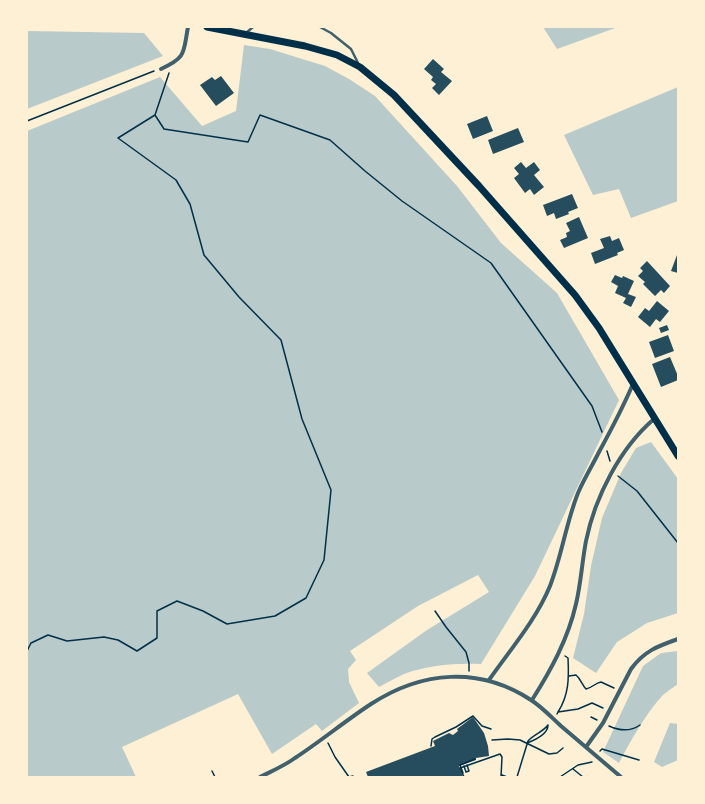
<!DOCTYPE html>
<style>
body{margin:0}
#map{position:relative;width:705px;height:804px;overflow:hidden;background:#fdf0d5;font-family:"DejaVu Sans",sans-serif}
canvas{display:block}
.frame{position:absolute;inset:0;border:28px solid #fdf0d5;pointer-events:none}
</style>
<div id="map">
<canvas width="705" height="804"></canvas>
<div class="frame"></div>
</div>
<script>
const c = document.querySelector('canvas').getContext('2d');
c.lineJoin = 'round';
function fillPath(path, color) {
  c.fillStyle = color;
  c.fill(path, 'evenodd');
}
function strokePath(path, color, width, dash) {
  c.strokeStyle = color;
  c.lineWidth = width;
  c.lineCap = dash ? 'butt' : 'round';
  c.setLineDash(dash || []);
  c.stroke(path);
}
fillPath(new Path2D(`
 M543 27H618L557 49Z
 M27 31 144 33 163 56 27 109Z
 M244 45 270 49 325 66 349 79 375 96 457 186 501 243 557 293 619 400 535 576 481 664C454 663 429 665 404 674 395 678 387 683 379 687L367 673 427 630 489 592 478 575 418 606 350 651 356 660 348 669 349 682 359 703 322 731 316 724 272 754 238 694 122 747 136 777H27V131L160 77 202 126 236 111Z
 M678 87V201L631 218 619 189 593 195 564 135Z
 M651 442 678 479V613L647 623 617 642 596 673 573 658 584 614 591 566 602 518 621 473 636 448Z
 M678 651V684C673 688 667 691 663 695 646 713 630 742 619 763L603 752 643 666 661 653Z
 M670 723 678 724V760L662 767 654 762Z`), '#b9caca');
fillPath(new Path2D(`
 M433 59 444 69 441 72 452 81 439 95 432 88 436 84 431 80 433 77 424 69Z
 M221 76 234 93 216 106 200 85 212 77 215 80Z
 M487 116 493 131 473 139 467 124Z
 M518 128 524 142 493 154 488 140Z
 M521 162 526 168 534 162 540 170 534 175 544 187 534 195 530 189 525 193 514 178 519 174 514 168Z
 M572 194 578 208 568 212 569 214 556 219 554 213 547 216 543 205Z
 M579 217 588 238 564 248 560 240 567 237 566 233 570 231 566 223Z
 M610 236 612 241 619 238 624 250 617 253 618 255 595 264 591 253 604 248 600 239Z
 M677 255 678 256V273L671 271Z
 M647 261 670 286 664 293 661 290 655 296 643 284 645 282 638 276 643 271 640 268Z
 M615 275 622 278 623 276 634 281 628 294 636 297 631 307 623 303 626 298 615 293 618 286 611 282Z
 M657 301 669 311 660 322 656 319 650 327 638 317 645 308 649 311Z
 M667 325 669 330 661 333 659 328Z
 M668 335 674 351 655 358 649 342Z
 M670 357 678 376V380L661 387 652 364Z
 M473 717 484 733 488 746 489 756 476 758V760L459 766 463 777H368L366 772 435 746 433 741 449 733 453 735 458 731 457 729Z`), '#264d5e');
strokePath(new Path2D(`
 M155 115 169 73
 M27 121 154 71
 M607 451 610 461
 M618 476 637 491 678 543
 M435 611 446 627 466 652 469 663V671
 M27 651 31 643 48 635 67 641 104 637 118 640 137 651 157 638V611L177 601 203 611 227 624 275 616 306 598 324 560 331 490 302 419 281 340 239 297 204 255 190 204 176 180 118 138 155 115 164 129 248 142 260 115 330 140 365 171 402 201 491 263 592 406 602 432
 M569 676 576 675C581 679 582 685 586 689 592 688 595 683 601 682L614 688
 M558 712C569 695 569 678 568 658L565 656
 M557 714 558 712 578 709 592 703 603 708
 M591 717 597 720
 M609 726C620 731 630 732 640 725
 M492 740 508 739 520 740 549 754 557 753 563 748
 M328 743 335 757 349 777 353 776
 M527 743C535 740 548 734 548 725
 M431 746 432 739 435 737 456 727 473 716 482 726 491 729
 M600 751 602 749 639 760
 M464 766 466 772 469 771 467 765
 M573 769 583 777
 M212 771 215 777
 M463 773 460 765 475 759
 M502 775 507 777
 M464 777 460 768 500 754 502 757 501 777
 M517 777 528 741C534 734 543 732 548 725
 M560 777 578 765 592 762`), '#003049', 1.5);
strokePath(new Path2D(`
 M320 27 331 33 351 49 358 63
 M246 33 253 27`), '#3f606c', 2.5);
strokePath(new Path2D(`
 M161 69C187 57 183 53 188 27
 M489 680C510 650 536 620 550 586 562 555 566 523 578 493 584 479 592 466 599 452 611 430 623 407 633 384
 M532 700C551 670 568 639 576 604 581 583 582 562 586 541 595 497 620 448 654 419
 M586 747 603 723 631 669C644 651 658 646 678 639
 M260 777C272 771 284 766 295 758 321 741 345 721 371 704 422 671 479 666 531 700 542 707 551 717 561 726 581 743 601 760 621 777`), '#3f606c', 4);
strokePath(new Path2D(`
 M207 27 305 46 337 55 360 67 394 95 479 186 575 295 599 328 678 456`), '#003049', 7);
</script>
